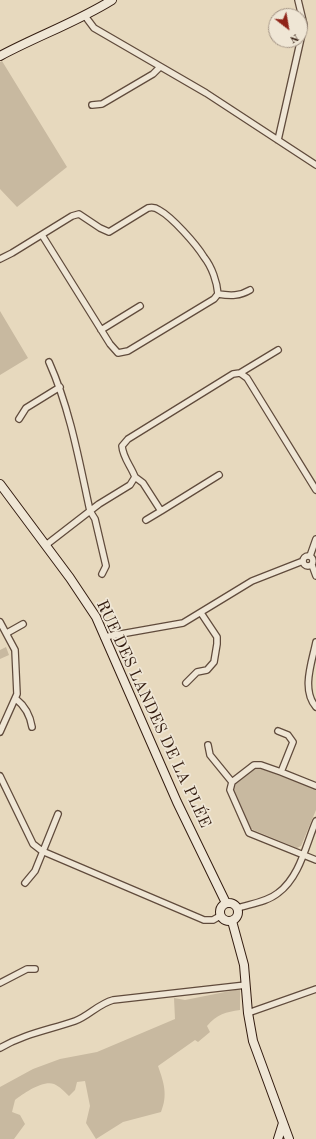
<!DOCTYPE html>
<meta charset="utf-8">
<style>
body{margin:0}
#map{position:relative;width:316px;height:1139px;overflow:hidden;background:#e7d9be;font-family:"Old Standard TT",serif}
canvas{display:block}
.north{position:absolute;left:268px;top:8px;width:40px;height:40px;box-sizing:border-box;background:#efe6d5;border:1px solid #a49586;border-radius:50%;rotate:149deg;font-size:11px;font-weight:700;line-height:16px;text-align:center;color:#331c10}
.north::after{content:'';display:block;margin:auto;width:14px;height:18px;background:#8f2418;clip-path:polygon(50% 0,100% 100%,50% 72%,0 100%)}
</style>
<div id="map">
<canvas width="316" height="1139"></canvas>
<div class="north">N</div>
</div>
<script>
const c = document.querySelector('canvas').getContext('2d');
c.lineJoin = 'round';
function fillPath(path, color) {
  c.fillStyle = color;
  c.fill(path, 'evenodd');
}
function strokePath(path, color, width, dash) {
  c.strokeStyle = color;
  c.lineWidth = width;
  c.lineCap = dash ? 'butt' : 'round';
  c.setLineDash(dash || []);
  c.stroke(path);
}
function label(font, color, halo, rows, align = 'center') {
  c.font = font + ' "Old Standard TT",serif';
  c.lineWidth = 3.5;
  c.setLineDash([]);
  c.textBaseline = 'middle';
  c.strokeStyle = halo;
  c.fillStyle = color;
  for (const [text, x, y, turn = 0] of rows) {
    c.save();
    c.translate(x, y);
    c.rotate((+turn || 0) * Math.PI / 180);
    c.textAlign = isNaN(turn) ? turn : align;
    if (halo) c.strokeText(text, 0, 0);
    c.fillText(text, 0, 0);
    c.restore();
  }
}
fillPath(new Path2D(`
 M2 61 67 167 17 207 0 189V62Z
 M0 311 28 358 0 375Z
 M6 647 9 655 0 659V650Z
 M255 766 316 790V810L301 846 297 848 251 829 233 790 235 783Z
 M240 989V1010C226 1012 217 1014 207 1026L210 1032 198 1042 195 1040 158 1066C164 1083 168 1095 161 1112L123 1122 96 1139 86 1123 90 1106 85 1081 77 1082 75 1090 69 1096C65 1092 59 1086 54 1084 43 1080 24 1093 15 1100L12 1112 20 1115 25 1124 14 1139H0V1087L33 1069 60 1059 97 1052 175 1019 174 998 185 1000Z`), '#c8b9a0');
const street = new Path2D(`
 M85 16 94 28 206 93 316 165
 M92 105 102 104 153 74 160 67
 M278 140 304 25 298 0
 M0 259 12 253 72 216 79 214 100 228 109 232 148 208C152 207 155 207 159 210 172 217 196 244 204 257 212 267 217 282 218 294L214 299 128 351 118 353 110 344 42 235
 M218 294C231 296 240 296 250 290
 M101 330 140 306
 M49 362C70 409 79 460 90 511L95 519 106 566 102 574
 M240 373 278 350
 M19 419 26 408 60 387
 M135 477 143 483 161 511 219 475
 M146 520 161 511
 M46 545 99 504 130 485 135 477C131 466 123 458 122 446L128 439 233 374 240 373 247 378 316 490
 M303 561a5 5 0 1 1 10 0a5 5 0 1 1-10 0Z
 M310 556 316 539
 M312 565 316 576
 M0 622 15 650 17 694 0 732
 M7 633 23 624
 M104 637 183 623 252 581 303 561
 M316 642C312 662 301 690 316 707
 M186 683 197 672 207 670 214 662 217 644V637L201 613
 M16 699C25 706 30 715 32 727
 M278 731 288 735 293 742 281 772
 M208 745 210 755 232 782
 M0 776 33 844 42 851 204 920H213L220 916
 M316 786 281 772 261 765H254L232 782 230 790 249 833 316 860
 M25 883 35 871 58 814
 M238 908C250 904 267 902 278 893 300 877 306 844 316 821
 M0 983 27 969H35
 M248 1013 316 989
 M0 1048C24 1034 49 1030 75 1021 89 1016 98 1004 113 1000L246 985`);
const secondary = new Path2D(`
 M0 56C37 36 77 22 112 0
 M0 484 70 578 96 617 177 802 226 903
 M220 912a9 9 0 1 1 18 0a9 9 0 1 1-18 0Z
 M232 921 244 965 248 1013 253 1041 289 1139
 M278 1139 283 1123`);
strokePath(street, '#604b3c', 8);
strokePath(secondary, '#331c10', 10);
strokePath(street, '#efe6d5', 5.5);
strokePath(secondary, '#efe6d5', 8);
label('16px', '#331c10', '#efe6d5', [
 ["RUE DES LANDES DE LA PLÉE",153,714,65]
]);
</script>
